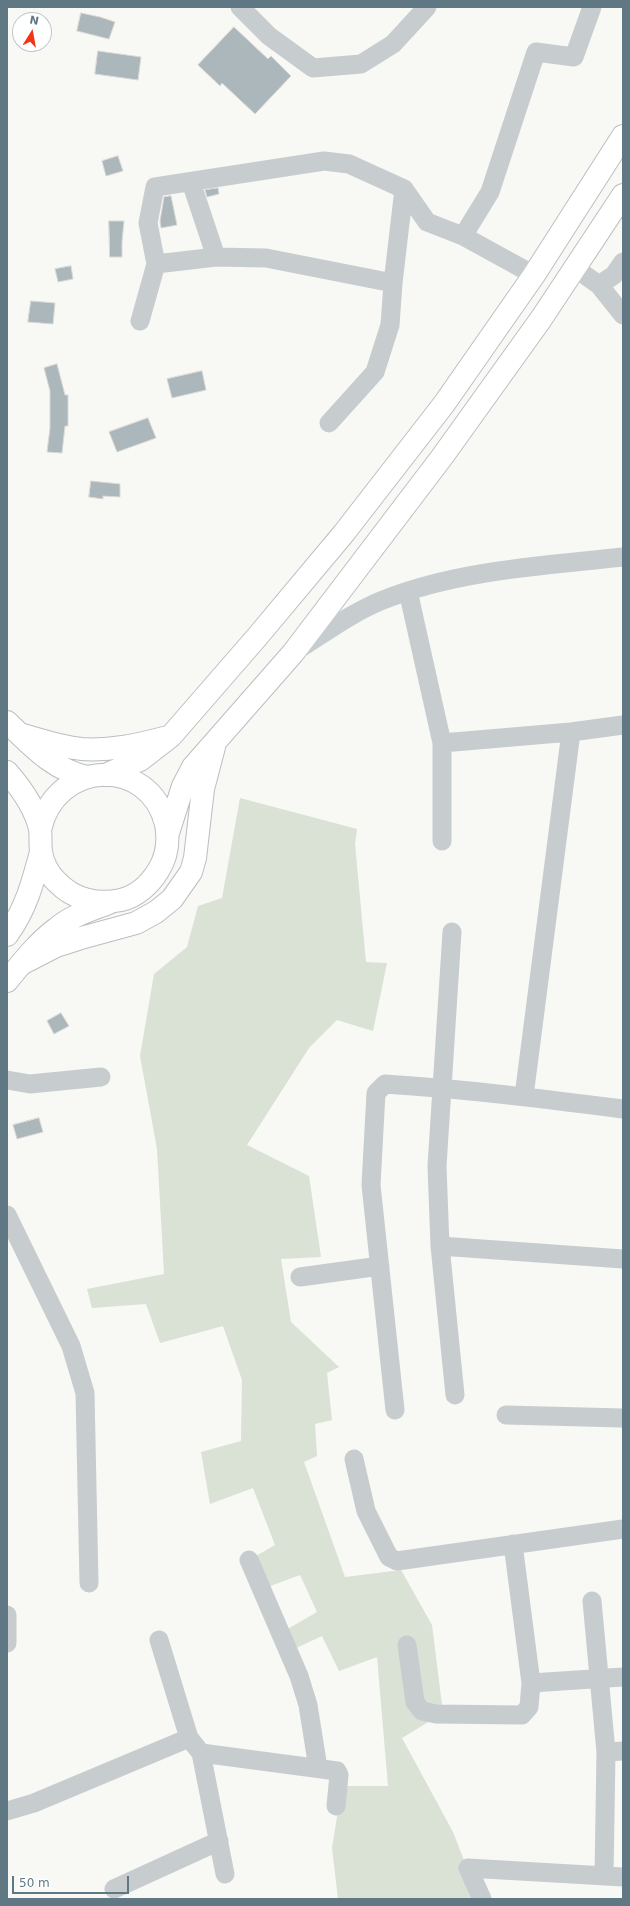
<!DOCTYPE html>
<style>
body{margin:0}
#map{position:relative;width:630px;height:1906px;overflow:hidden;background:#f8f8f5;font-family:"DejaVu Sans",sans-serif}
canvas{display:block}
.frame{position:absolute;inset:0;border:8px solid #607883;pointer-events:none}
.north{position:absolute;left:12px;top:12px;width:40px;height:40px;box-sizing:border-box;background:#fff;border:1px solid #bfc9cd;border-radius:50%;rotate:11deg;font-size:11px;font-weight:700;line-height:16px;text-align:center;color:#607883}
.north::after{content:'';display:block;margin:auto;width:14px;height:18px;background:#f53317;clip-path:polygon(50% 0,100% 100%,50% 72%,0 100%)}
.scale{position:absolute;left:12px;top:1876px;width:117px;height:18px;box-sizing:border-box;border:2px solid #607883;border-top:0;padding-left:5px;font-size:12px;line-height:14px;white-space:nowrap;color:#607883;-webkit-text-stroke:3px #fff;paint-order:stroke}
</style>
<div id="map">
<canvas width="630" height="1906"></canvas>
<div class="frame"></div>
<div class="north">N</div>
<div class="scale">50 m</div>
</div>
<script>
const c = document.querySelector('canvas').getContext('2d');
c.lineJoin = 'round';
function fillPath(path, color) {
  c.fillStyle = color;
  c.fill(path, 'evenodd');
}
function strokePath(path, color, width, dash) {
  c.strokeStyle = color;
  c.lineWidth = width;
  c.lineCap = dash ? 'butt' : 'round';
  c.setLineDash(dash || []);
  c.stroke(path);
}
fillPath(new Path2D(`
 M240 798 357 829 355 844 366 962 387 963 373 1031 337 1020 309 1048 247 1145 309 1176 321 1257 281 1259 291 1322 339 1367 327 1373 332 1420 315 1424 317 1456 304 1462 345 1577 401 1570 432 1625 443 1713 402 1738 453 1832 479 1899H338L332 1848 342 1786H388L377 1657 339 1671 322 1636 294 1649 286 1630 317 1612 300 1575 265 1588 256 1556 275 1545 253 1488 210 1504 201 1452 241 1441 242 1380 223 1326 160 1343 146 1304 92 1308 87 1289 164 1274 157 1149 140 1056 154 974 187 947 198 906 222 898Z`), '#dae1d5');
const building = new Path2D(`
 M81 13 100 17 115 22 109 39 77 31Z
 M234 27 268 59 271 56 291 76 255 114 222 83 220 86 198 65Z
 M98 51 141 57 138 80 95 74Z
 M118 156 123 171 106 176 102 161Z
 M218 188 219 194 207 197 205 190Z
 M171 196 177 225 161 228 160 221 164 197Z
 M109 221H124L122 242V257H110Z
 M71 266 73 279 58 282 55 269Z
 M31 301 55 303 53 324 28 322Z
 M57 364 65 395H68V426H65L62 453 47 452 50 428V391L44 368Z
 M202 371 206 390 172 398 167 379Z
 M148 418 156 438 117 452 109 432Z
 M91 481 120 484V497L103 496V499L89 497Z
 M61 1013 69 1026 54 1034 47 1021Z
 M39 1118 43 1132 17 1139 13 1125Z`);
fillPath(building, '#abb7bb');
strokePath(building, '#dad9d7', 1);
const major = new Path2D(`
 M7 722C31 745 53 770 87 777
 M20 734C40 740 61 747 82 749 110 751 137 745 164 738
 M7 772C22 789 35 807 40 829 41 836 40 844 41 851 42 862 49 875 57 882 74 900 98 905 121 900 137 896 150 884 158 871 167 857 169 840 166 824 149 755 55 760 40 830
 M105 775 140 760 171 736 257 637 344 533 444 404 534 275 623 136
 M168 833 183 786 193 767 293 653 442 457 541 319 623 195
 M7 935C26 909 33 882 41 852
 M23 963 56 946 81 938 136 923 156 912 172 899 191 872 195 858 203 789 214 747
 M7 981C22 963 37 943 56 929 71 916 90 910 109 903`);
strokePath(major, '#babfc2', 24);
strokePath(new Path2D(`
 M240 7 269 36 313 68 361 64 393 44 427 7
 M191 182 216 257 156 264 148 223 155 187 324 161 349 164 404 189 427 222 463 236 534 275
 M463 236 490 192 536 52 574 57 592 7
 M216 257 266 258 393 283
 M575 268 599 285 623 315
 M599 285 614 275 623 262
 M140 321 156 264
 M329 423 375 372 390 325 393 283 404 189
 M408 591 442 743V841
 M299 649C326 632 353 612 383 600 458 570 543 566 623 557
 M442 743 571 732 623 725
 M452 932 437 1166 440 1246 455 1395
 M7 1080 30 1084 101 1077
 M524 1096 571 732
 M7 1215 71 1346 85 1393 89 1583
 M440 1246 623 1259
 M300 1277 380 1266
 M395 1410 371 1185 376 1093 385 1084C465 1089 544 1099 623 1109
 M506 1415 623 1418
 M354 1459 366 1511 389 1557 397 1561 623 1529
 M249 1560 299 1676 308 1705 318 1768
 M592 1601 606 1752 604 1876
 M7 1615V1643
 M159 1640 189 1738 201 1753 337 1771 339 1775 336 1806
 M407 1645 415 1702 422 1711 436 1714 522 1715 529 1707 531 1683 513 1544
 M531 1683 623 1677
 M606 1752 623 1751
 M201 1753 225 1874
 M7 1811 34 1803 189 1738
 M114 1889 219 1841
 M482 1899 468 1868 623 1877`), '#c7cccf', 19);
strokePath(major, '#fff', 22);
</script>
